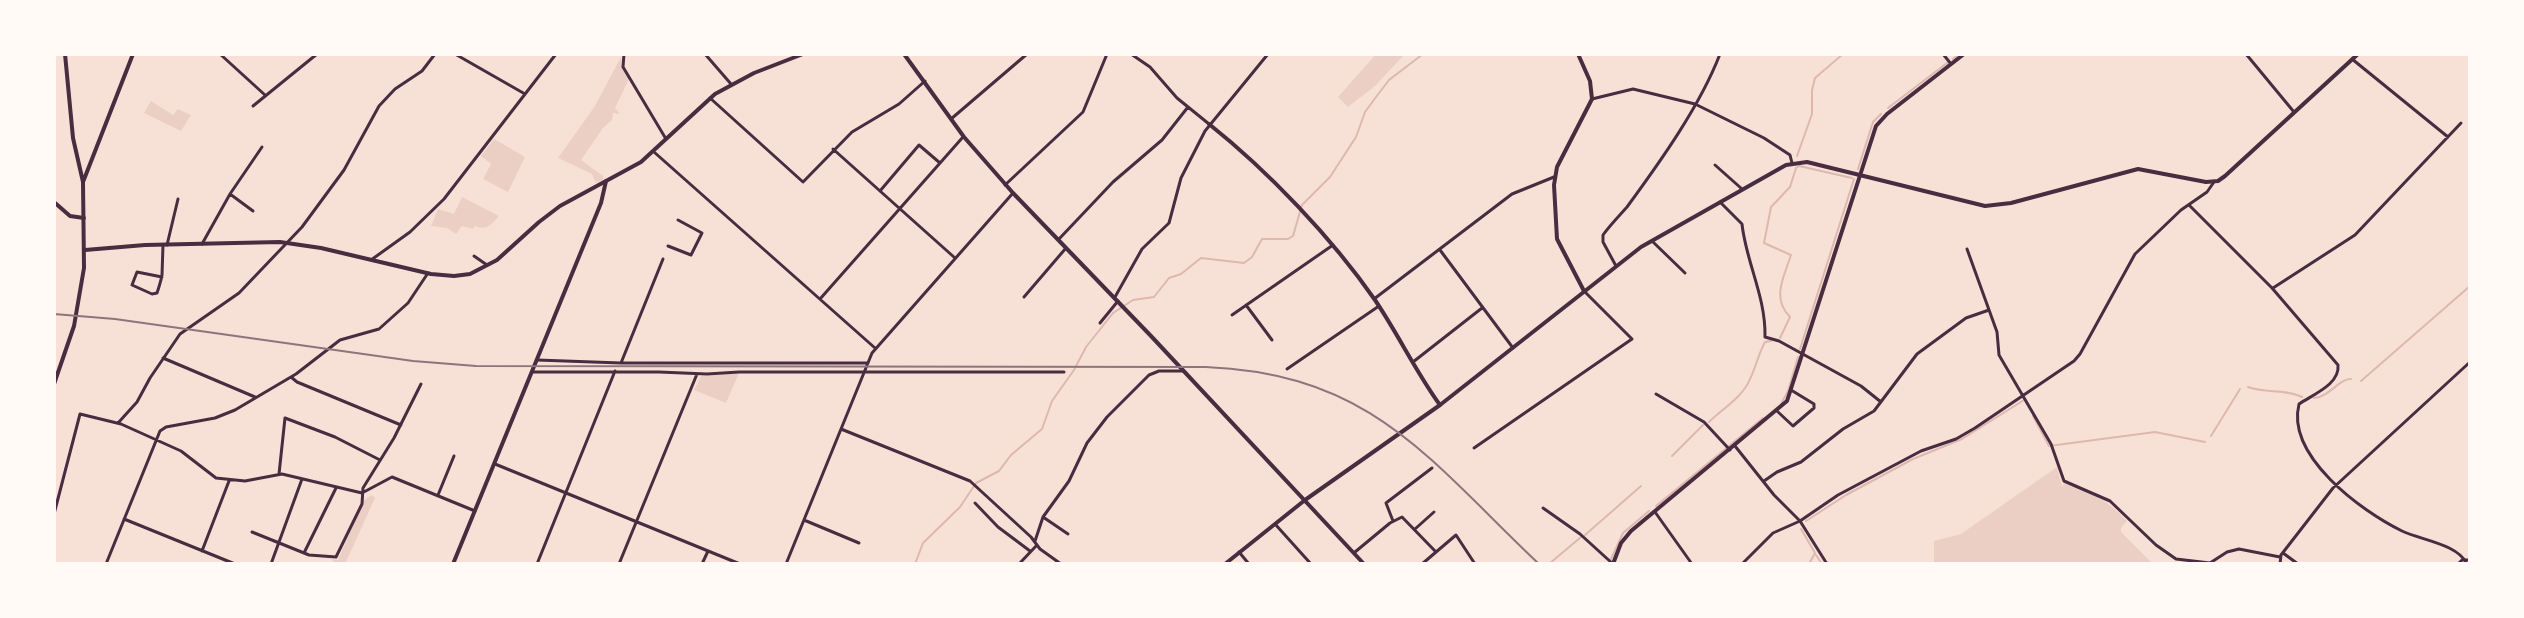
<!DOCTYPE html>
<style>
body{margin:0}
#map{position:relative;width:2524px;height:618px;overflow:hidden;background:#f7e1d7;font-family:"Open Sans",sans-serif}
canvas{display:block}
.frame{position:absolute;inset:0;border:56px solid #fffaf5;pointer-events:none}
</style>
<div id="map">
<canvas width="2524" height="618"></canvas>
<div class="frame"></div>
</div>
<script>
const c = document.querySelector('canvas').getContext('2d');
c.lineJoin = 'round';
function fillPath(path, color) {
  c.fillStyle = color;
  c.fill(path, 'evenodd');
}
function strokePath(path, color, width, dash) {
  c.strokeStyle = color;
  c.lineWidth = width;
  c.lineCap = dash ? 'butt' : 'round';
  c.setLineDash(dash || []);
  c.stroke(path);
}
fillPath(new Path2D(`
 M1376 54H1405L1375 86 1348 107 1338 97Z
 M621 57 622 68 629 79 615 108 620 114 613 113 612 120 603 128 581 160 603 176V180L596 183 592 174 558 158 595 106Z
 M151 101 173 115 178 109 191 115 181 131 144 113Z
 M494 139 525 157 508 192 483 179 491 164 481 156Z
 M462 197 499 216C491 225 486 231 475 226L473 229 462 226 456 234 447 228 431 226 438 209 454 214Z
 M739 373 726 403 694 390 701 376Z
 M2057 467 2062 487 2065 483C2092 494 2107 499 2127 521L2121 528V532L2153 564H1906L1934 562V541L1961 534Z
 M372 495 375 498 345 564H335L331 559 338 560 364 500Z`), '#ebcfc5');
strokePath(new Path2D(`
 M1887 54H1892
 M1953 59 1959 54
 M1888 108 1947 63
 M1797 156 1812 114V90L1815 78 1843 54
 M1858 169 1873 122 1881 114
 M1780 338 1790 317C1771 298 1784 277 1791 255L1764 243 1771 207 1790 187 1796 168 1799 166 1852 178
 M1800 349 1854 179
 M2361 381 2470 286
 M2248 387C2267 394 2283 388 2302 397
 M2314 398C2331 396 2338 379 2351 379
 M1781 404 1788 391 1798 357
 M2033 416 2049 446 2155 432 2205 442
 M1709 422C1722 409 1743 397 1750 379 1756 367 1758 355 1765 342L1771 341
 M2211 436 2240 389
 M1672 456 1703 425
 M1656 506 1763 418
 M1806 521 1846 495 1913 459 1962 439 2024 400
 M1801 529 1815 553 1809 564
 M1585 535 1641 486
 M1816 555 1822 564
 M1611 559 1623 533 1649 511
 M915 564 923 543 960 507 976 483 999 471 1011 455 1042 429 1052 401 1074 370 1086 347 1113 313 1133 300 1154 297 1169 278 1181 274 1201 258 1244 263 1252 257 1262 239H1288L1293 236 1302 205 1330 177 1356 137 1365 112 1376 97 1389 80 1423 54
 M1549 564 1581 537`), '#dcb8b0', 2);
strokePath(new Path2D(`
 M220 54 265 95
 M455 54 525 94
 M624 54 623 67 666 139
 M705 54 731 84
 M1131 54 1150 67 1177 98 1209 124
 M1943 54 1951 64
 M2246 54 2294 112
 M2352 59 2448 137
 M710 98 803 182 852 132 899 104 925 81
 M1592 99 1633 89 1695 104 1764 138 1790 155 1792 163
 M253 106 317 54
 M951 119 1027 54
 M833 149 955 258
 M654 152 875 348
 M1715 165 1742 189
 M1005 185 1083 112 1107 54
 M880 191 919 145 940 163
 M230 194 253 211
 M1720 202 1742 224C1746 262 1766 297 1765 337L1779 341 1861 386 1881 402
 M2189 205 2272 288 2338 365C2340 384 2314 394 2299 404 2286 456 2361 511 2402 531 2421 540 2458 544 2467 564
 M1059 239 1113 182 1162 140 1188 107
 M1652 241 1685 273
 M202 244 230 194 262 147
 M167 245 178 199
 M668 246 691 255 702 233 678 220
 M1967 249 1997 332 1999 355 2051 444 2064 481 2110 501 2156 545 2176 559 2210 563 2227 552 2239 549 2280 557
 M1440 250 1513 348
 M474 256 487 265
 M371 260 410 232 444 199 556 54
 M1616 266 1603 242V235C1610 225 1619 216 1627 207 1660 162 1700 106 1720 54
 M162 277 137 272 132 285 152 294 157 293C159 287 161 281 162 275L163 245
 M2273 288 2355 235 2461 123
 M1024 297 1066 248
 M1115 297 1142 249 1169 223 1181 178 1205 131 1268 54
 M820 299 963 137
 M1374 299 1512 194 1554 177
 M1246 305 1272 340
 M1232 315 1333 245
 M1100 323 1118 301
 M163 358 255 397
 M537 360 621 363H868
 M1413 362 1482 308
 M621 363 663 259
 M1287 369 1379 306
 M533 372H659L707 374 739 372H1064
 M291 377 297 382 401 425
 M1656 394 1704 422 1730 450
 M1777 411 1793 426 1814 408V404L1791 390
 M118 423 137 402 150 378 180 334 239 293 302 227 344 170 379 106 395 89 422 71 435 54
 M841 429 970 481 1031 537 1040 549 1061 564
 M1735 446 1774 495 1800 521 1827 564
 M1474 448 1632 339 1584 291
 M495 464 740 564
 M279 474 285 418 335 437 380 460
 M1764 481 1777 472 1801 462 1843 429 1874 411 1917 354 1966 318 1989 310
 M438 495 454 456
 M975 503 998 527 1030 551
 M1543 508 1580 534 1613 564
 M1655 512 1692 564
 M54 514 80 414 121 424 181 451 216 478 245 481 282 474 362 493 392 477 475 511
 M1043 517 1068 534
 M124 519 235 564
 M804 520 859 543
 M1393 521 1386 503 1432 468
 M1275 524 1311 564
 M1415 529 1434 512
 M252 532 309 555 336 557 362 504 363 488 394 438 421 384
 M1035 541 1043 517 1069 481 1087 443 1107 417 1149 375 1159 371H1184
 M202 551 229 481
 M1239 552 1249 564
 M1355 552 1390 523 1402 517 1436 552
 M304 553 336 488
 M2283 553 2298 564
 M106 564 160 431 166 427 215 418 235 410 296 374 340 340 379 329 408 303 428 273
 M271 564 302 479
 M537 564 615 371
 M619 564 697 374
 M702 564 708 551
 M786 564 872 353 1013 193
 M1019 564 1037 545
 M1422 564 1456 535 1475 564
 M1742 564 1773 533 1800 521 1838 495 1921 451 1956 439 1975 428 2074 361 2080 354 2135 254 2181 210 2207 192 2214 182
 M2280 564 2281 555 2333 488 2470 362
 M2458 564 2462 560H2470`), '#4a2c40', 3);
strokePath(new Path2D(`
 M1578 54 1590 81 1592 99 1557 167 1554 185 1557 239 1584 291
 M1209 124C1268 171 1332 238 1375 300 1398 334 1416 372 1440 405
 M54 202 70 216 84 218
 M453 564 601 203 606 181
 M1613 564 1621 543 1631 531 1787 401 1876 126 1887 114 1964 54`), '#4a2c40', 4);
strokePath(new Path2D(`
 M85 250 145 245 280 242 321 248 431 274 454 276 470 274 497 260 539 222 560 206 641 162 715 94 754 73 803 54`), '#4a2c40', 4);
strokePath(new Path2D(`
 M65 54 73 138 83 182
 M904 54 964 137 1013 193 1151 336 1364 564
 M54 384 74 326 84 268 83 182 133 54
 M1225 564 1305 500 1440 405 1641 247 1786 165 1807 162 1985 206 2011 203 2138 169 2206 182 2218 181 2225 176 2358 54`), '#4a2c40', 4);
strokePath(new Path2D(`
 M54 314 115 319 413 361 476 366 1206 367C1372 374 1428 459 1539 564`), '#8f747c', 2);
</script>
